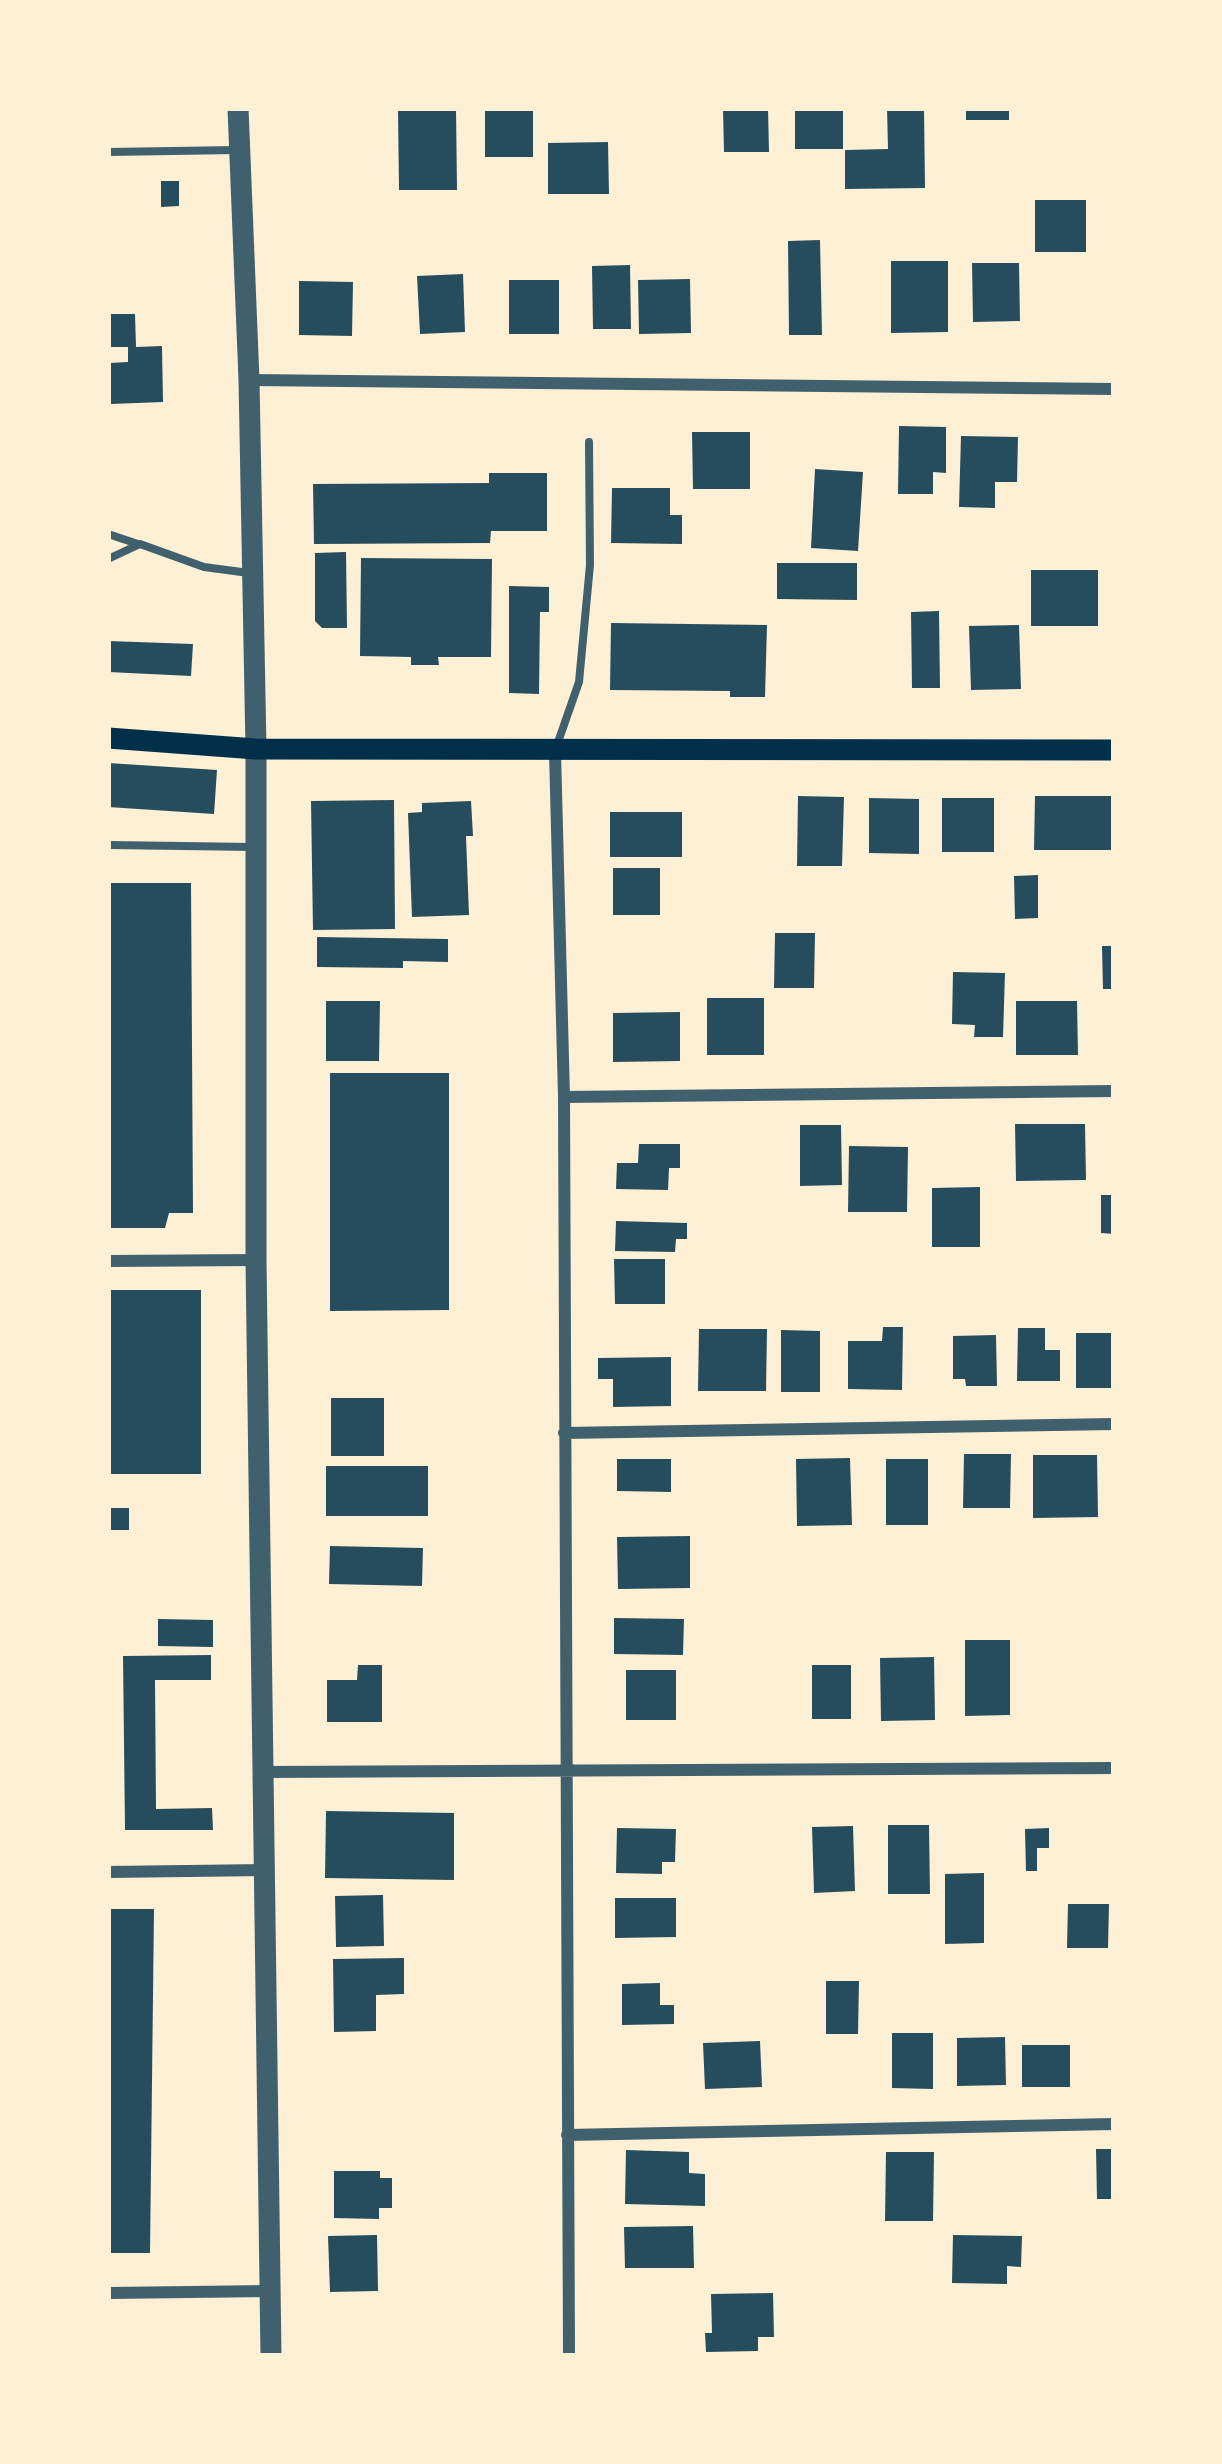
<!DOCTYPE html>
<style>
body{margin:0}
#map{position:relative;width:1222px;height:2464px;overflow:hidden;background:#fdf0d5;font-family:"Open Sans",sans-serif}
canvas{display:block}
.frame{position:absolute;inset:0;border:111px solid #fdf0d5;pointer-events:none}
</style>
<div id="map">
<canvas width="1222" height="2464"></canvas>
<div class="frame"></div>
</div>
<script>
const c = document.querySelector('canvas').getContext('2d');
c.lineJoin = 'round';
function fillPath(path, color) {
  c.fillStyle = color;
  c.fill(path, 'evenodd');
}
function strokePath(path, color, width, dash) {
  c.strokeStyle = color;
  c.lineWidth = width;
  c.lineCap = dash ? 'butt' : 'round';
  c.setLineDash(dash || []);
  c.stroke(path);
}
fillPath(new Path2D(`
 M456 108 457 190H399L398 109Z
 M485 108H533V157H485Z
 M723 108H768L769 152H724Z
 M795 108H843V149H795Z
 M887 108H924L925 188 845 189V150L888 149Z
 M966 108H1009V120H966Z
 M608 142 609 194H548V143Z
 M161 181H179V206L161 207Z
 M1035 200H1086V252H1035Z
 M820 240 822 335H789L788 241Z
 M891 261H948V332L891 333Z
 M972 263H1019L1020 321 973 322Z
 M630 265 631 329H593L592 266Z
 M463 274 465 332 420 334 417 276Z
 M690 279 691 333 639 334 638 280Z
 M509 280H559V334H509Z
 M299 281 353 282 352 336 299 335Z
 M108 314H135L136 347 162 346 163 402 111 404 109 363 128 362V347H108Z
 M899 426 946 427V473L933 472V494H898Z
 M692 432H750V489H693Z
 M961 436 1018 437 1017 482H995V508L959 507Z
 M815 469 863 472 858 551 811 548Z
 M489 473H547V531H491L490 543 314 544 313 484 489 483Z
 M612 488H670V515H682V544L611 543Z
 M346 552 347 628H322L315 621V553Z
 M361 558 492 559 491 657H438L439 665H411V657L360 656Z
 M777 563H857V600L777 599Z
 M1031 570H1098V626H1031Z
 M509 586 549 587V612H540L539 694 509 693Z
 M939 611 940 688H912L911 612Z
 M611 623 767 625 765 697H730V691L610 690Z
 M1019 625 1021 689 971 690 969 626Z
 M108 641 193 644 191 676 108 672Z
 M108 763 217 770 214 814 108 807Z
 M798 796 844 797 842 866H797Z
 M1035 796H1114V850H1034Z
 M869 798 919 799V854L869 853Z
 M942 798H994V852H942Z
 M394 800 395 929 313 930 311 801Z
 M471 801 473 836H466L469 915 412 917 408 813 422 812V803Z
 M610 812H682V857H610Z
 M613 868H660V915H613Z
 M1038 875V918L1015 919 1014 876Z
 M108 883H191L193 1213H169L165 1228H108Z
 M775 933H815L814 988H774Z
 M317 937 448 939V962L403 961V968L317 967Z
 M1102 946H1114V989H1103Z
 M953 972 1005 973 1003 1037H974L975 1025 952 1024Z
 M707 998H764V1055H707Z
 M326 1001H380L379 1061H326Z
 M1016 1001H1077L1078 1055H1016Z
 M680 1012V1061L613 1062V1013Z
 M330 1073H449V1310L330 1311Z
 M1015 1124H1085L1086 1180 1016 1181Z
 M800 1125H841L842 1185 800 1186Z
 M639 1144H680V1168H669L668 1190 616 1189 617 1163H638Z
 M849 1146 908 1147 907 1212H848Z
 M980 1187V1247H932V1188Z
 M1101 1195H1114V1234L1101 1233Z
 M616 1221 687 1223V1239H676L675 1252 615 1251Z
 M614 1259H665V1304H615Z
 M108 1290H201V1474H108Z
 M883 1327H903L902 1390 848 1389V1341H882Z
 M1018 1328H1045V1350H1060V1381H1017Z
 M699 1329H767L766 1391H698Z
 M781 1330 820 1331V1392H781Z
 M1076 1333H1114V1388H1076Z
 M996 1335 997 1386H966L965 1379H953V1336Z
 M671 1357V1406L613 1407V1379H598V1358Z
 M331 1398H384V1456H331Z
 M964 1454H1011L1010 1508H963Z
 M1033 1455H1097L1098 1517 1033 1518Z
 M850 1458 852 1525 797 1526 796 1459Z
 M617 1459H671V1492L617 1491Z
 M886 1459H928V1525H886Z
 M326 1466H428V1516H326Z
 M108 1508H129V1530H108Z
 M690 1536V1588L618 1589 617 1537Z
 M330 1546 423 1548 422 1586 329 1584Z
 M614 1618 684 1619 683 1655 614 1654Z
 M158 1619 213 1620V1647L158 1646Z
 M965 1640H1010V1715L965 1716Z
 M211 1655V1680H155L156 1809 212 1808 213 1830H125L123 1656Z
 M934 1657 935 1720 881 1721 880 1658Z
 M358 1665H382V1722H327V1680H357Z
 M812 1665H851V1719H812Z
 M626 1670H676V1720H626Z
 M326 1811 454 1813V1880L325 1878Z
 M888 1825H929L930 1894H888Z
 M853 1826 855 1891 814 1893 812 1827Z
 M617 1828 676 1829 675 1862H662V1874L616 1873Z
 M1049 1828V1848H1037V1871H1026L1025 1829Z
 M984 1873V1943L945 1944V1874Z
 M383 1895 384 1946 336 1947 335 1896Z
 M615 1898H676V1937L615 1938Z
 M1068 1904H1109L1108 1948H1067Z
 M108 1909H154L150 2253H108Z
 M404 1958V1994L376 1995V2031L334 2032 333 1959Z
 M826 1981H859L858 2034H826Z
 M660 1983V2005H674V2024L622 2025V1984Z
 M892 2033H933V2089L892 2088Z
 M1005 2037 1006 2085 957 2086V2038Z
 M760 2041 762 2087 705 2089 703 2043Z
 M1022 2045H1070V2087H1022Z
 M1096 2149H1114V2199H1097Z
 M626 2150 689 2152V2173L705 2174V2206L625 2204Z
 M886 2152H934L933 2221H885Z
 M334 2171H380V2178H392V2208H379V2219L334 2218Z
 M693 2226 694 2268H625L624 2227Z
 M377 2235 378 2291 330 2292 328 2236Z
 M953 2235 1022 2236 1021 2267 1007 2266V2284L952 2283Z
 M773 2293 774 2337H758V2351L706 2352 705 2333H712L711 2294Z`), '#264d5e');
strokePath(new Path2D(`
 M108 152 237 150
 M108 534 138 544
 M108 559 140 544 204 567 249 573
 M557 745 579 682 590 565 589 442
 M108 845 254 847`), '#3f606c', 8);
strokePath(new Path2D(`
 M249 380 1114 389
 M555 752 564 1097 569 2356
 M564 1097 1114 1091
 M108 1261 256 1260
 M564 1433 1114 1424
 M265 1772 1114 1768
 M108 1872 266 1870
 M567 2135 1114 2124
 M108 2293 271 2291`), '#3f606c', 12);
strokePath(new Path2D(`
 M238 108 249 380 256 749V1260L271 2356`), '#3f606c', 21);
strokePath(new Path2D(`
 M108 738 256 749 1114 750`), '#003049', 21);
</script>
